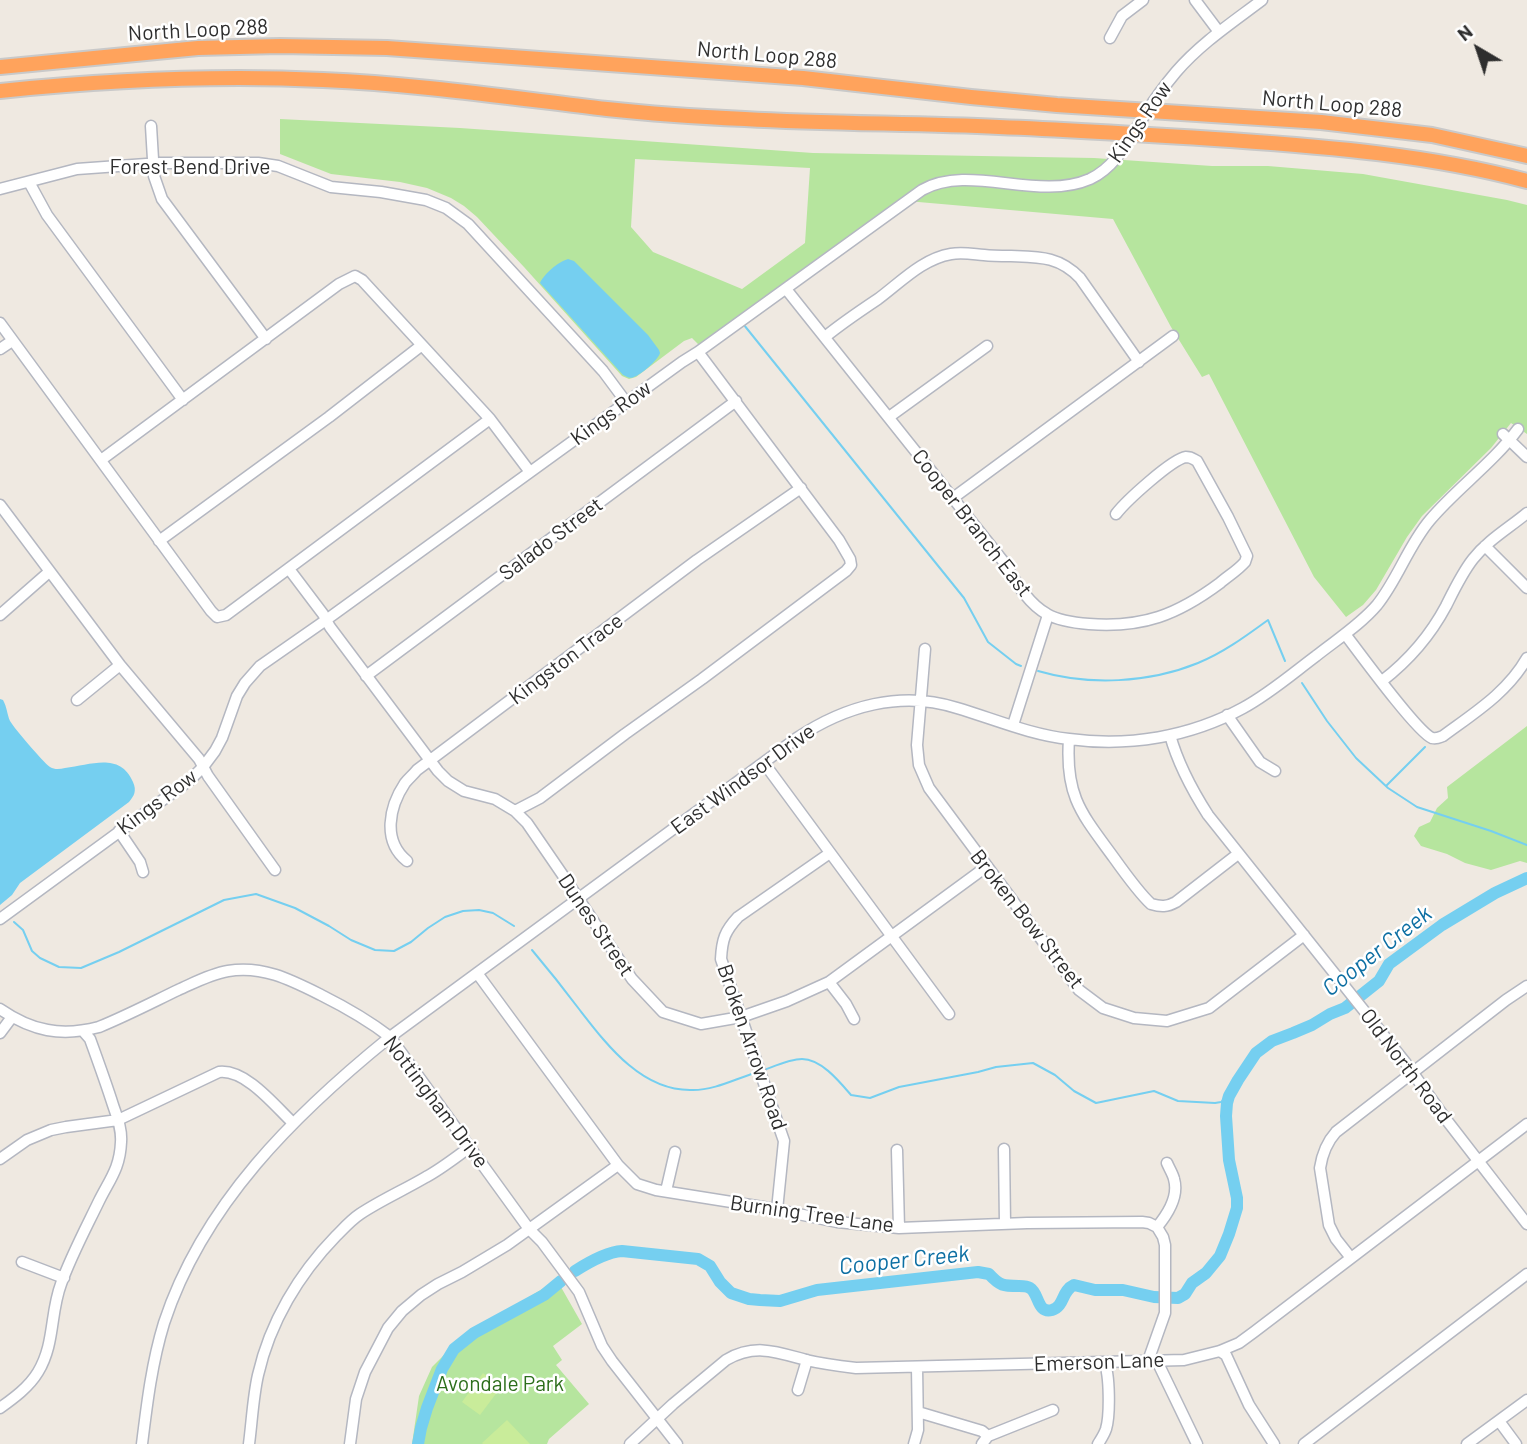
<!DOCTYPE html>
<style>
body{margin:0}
#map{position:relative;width:1527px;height:1444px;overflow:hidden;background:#efe9e1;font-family:Barlow,sans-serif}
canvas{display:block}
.north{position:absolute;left:1443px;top:14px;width:70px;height:70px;-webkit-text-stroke:5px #fff;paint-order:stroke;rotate:321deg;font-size:19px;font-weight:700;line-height:28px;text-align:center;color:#2e2e2e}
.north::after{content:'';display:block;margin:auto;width:24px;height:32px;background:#2e2e2e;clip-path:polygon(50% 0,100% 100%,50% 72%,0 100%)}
</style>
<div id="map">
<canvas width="1527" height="1444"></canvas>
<div class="north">N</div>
</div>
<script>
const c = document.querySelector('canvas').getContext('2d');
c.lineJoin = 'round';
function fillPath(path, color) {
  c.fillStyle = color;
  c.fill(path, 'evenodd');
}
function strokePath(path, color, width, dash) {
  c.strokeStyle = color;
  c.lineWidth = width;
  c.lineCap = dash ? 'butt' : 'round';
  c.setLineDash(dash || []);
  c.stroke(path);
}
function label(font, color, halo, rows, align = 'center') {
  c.font = font + ' Barlow,sans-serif';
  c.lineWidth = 5;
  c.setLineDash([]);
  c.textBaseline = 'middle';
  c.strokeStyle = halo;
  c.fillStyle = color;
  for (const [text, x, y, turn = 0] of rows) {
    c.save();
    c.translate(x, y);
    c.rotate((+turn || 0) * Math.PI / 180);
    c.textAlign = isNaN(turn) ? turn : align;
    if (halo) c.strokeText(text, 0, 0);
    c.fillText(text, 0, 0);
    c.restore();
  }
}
fillPath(new Path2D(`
 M280 119 460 128 813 153 1094 158 1212 166H1268L1363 174 1507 200 1527 205V434L1511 423 1491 448 1422 516 1407 537 1376 590 1363 605 1346 617 1314 577 1209 374 1202 377 1171 327 1113 219 907 201 703 349 692 338 684 341 636 377 629 379 622 376 524 267 477 217 464 206 451 198 427 188 400 182 331 174 280 154ZM635 159 810 168 805 243 742 289 653 252 631 227Z
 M1527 726V863L1520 861 1491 870 1465 863 1447 854 1421 846 1414 836 1419 827 1430 822 1437 808 1448 798 1447 787Z
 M557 1280 582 1324 553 1346 562 1360 556 1365 589 1404 549 1439 547 1444H412L419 1396 432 1367 460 1339Z`), '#b6e59e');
fillPath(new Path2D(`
 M483 1373 501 1387 480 1415 462 1402Z
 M507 1420 530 1444H483L482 1443Z`), '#c9ec9a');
fillPath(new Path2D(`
 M568 259 574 261 648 335 659 350 660 353C658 360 642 374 634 377 629 379 628 377 623 375L540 283C544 274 558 262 568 259Z
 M0 699 3 700C7 707 7 714 10 721 14 728 43 762 50 767 55 770 60 769 65 768 91 765 120 752 133 782 137 791 134 796 129 802L20 883 12 895 0 905Z`), '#75cff0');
strokePath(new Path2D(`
 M744 325 964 598 988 642 1016 664 1021 666
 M1038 671C1089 686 1149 683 1198 663 1223 653 1246 636 1268 620L1285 661
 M1302 683 1327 721 1356 758 1388 788 1417 807 1491 831 1527 845
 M1386 786 1425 747
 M14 922 23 930 32 951 40 958 59 967 81 968 119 952 224 900 256 894 295 908 329 926 351 940 375 950 394 951 411 942 428 928 445 917 463 911 479 910 493 913 514 926
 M532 950C548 969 564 989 579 1009 607 1045 642 1092 693 1090 715 1090 735 1079 755 1073
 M764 1070C775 1066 790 1059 802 1059 821 1059 839 1081 851 1095L870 1098 899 1087 978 1072 996 1067 1033 1063 1055 1075 1074 1091 1096 1103 1154 1091 1178 1101 1215 1103 1221 1102 1229 1096`), '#75cff0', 2);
strokePath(new Path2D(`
 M575 1271C589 1262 606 1252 622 1251L698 1259 710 1266 720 1282 731 1293 749 1299 760 1300 780 1301 817 1290 978 1272 989 1274C1000 1286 1003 1286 1019 1286 1022 1286 1027 1286 1030 1288 1039 1293 1037 1314 1052 1310 1065 1306 1061 1291 1074 1285L1095 1290H1123L1154 1297 1178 1298 1185 1294 1192 1283 1206 1273 1220 1256 1229 1234 1237 1208V1198L1229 1160 1226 1116 1227 1103 1229 1096 1238 1080 1256 1053 1272 1041 1293 1033 1312 1025 1330 1014 1345 1008 1379 981 1389 964 1442 925 1495 893 1527 878
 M418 1444 421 1428 427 1408 442 1369 454 1349 474 1333 544 1295 561 1281`), '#75cff0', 12);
const minor = new Path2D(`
 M1195 0 1219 32
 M1110 38 1122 16 1143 0
 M151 126 154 176 162 199 266 339
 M29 182 47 215 183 400
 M0 189 77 169 160 163H258L278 166 331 187 381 192 426 200 446 208 468 224 603 371 626 402
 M786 289 1003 561C1015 580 1027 603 1047 614 1059 621 1076 623 1089 624 1143 628 1177 615 1220 583 1228 576 1237 571 1245 562L1247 556 1228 517 1197 461C1193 459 1192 457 1186 457 1172 459 1126 501 1116 514
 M0 323 211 611 217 617 226 615 490 419
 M825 337C842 323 860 311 878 299 901 282 922 259 951 254 962 252 972 254 984 255 992 256 1002 256 1011 256 1039 257 1059 256 1080 278L1139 362
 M0 349 12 341
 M889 417 987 346
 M1503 434 1527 457
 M101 460 339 284 355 276 362 280 490 419 530 472
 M953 498 1173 336
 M0 505 120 665 199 759 208 776 275 870
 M159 541 329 417 422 345
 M1485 546 1527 588
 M289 569 323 614 330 627 438 771 448 781 464 791 495 799 515 811 527 823 562 874 632 979 663 1012 701 1024 741 1017 787 1001 829 982 986 867
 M0 615 49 572
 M1345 634C1358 651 1417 732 1432 738 1437 739 1438 738 1443 736 1474 713 1507 693 1527 658
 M925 649 917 745 919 765 929 788 1079 990 1103 1008 1134 1018 1167 1021 1209 1008 1304 935
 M366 676 736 401
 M1382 681C1408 661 1430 636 1446 606 1454 590 1462 573 1473 559 1488 540 1509 528 1527 513
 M77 700 120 665
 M1227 715 1260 762 1275 771
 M1013 725 1048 615
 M1170 735C1178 764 1192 790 1208 815L1405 1062 1445 1118 1527 1224
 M1069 739C1065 797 1082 814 1114 858 1124 872 1139 893 1151 904 1161 907 1167 907 1176 902L1238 854
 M764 763 949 1014
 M515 811 540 798 625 734 702 679 846 571 851 565 850 559 839 540 698 352
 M119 831 140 862 143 872
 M407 861C382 841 389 807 405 783 409 778 413 775 417 770L697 560 801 488
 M0 919 190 780 203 767 215 751 222 738 237 696 245 683 260 666 326 620 682 362 698 352 922 190C970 163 1037 202 1090 179 1118 166 1131 135 1148 110 1156 97 1166 84 1176 72 1201 43 1233 22 1262 0
 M477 973 618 1165 637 1184 656 1190 769 1208 837 1222 899 1228 1027 1223 1142 1222 1149 1223 1157 1227 1163 1237 1165 1245V1313L1148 1361
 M829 982 846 1004 854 1019
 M0 1009C32 1031 61 1037 99 1027 126 1016 151 1003 178 990 194 983 210 974 228 971 262 965 291 980 321 995 345 1007 368 1020 390 1037L529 1229 542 1242 579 1292 602 1346 612 1361 677 1444
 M0 1033 12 1017
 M1004 1149 1005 1224
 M897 1150 899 1228
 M0 1159 27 1140 51 1130 66 1127 118 1120 219 1072C246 1069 275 1106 293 1123
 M666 1191 675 1152
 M777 1210 784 1141 721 959C722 939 725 931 738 917L830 853
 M1157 1227C1167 1215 1179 1196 1174 1179 1173 1174 1169 1168 1167 1163
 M1351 1258 1336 1239 1329 1225 1320 1168C1322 1155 1327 1142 1336 1132L1506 1000 1527 986
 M22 1262 64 1278
 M1220 1351 1226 1355 1249 1405 1274 1444
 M1157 1361 1197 1444
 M798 1390 807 1360
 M0 1408C14 1398 29 1387 38 1372 55 1344 50 1313 61 1284 71 1256 86 1228 99 1201 110 1179 120 1168 121 1142 122 1129 117 1117 113 1105 106 1083 98 1061 90 1039L83 1031
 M918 1412 982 1431 988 1436
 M1499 1421 1516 1444
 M142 1444C147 1403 152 1362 164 1323 203 1204 295 1114 390 1037L797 738C845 706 901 690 957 708 994 719 1031 735 1069 739 1129 747 1190 737 1243 708 1269 694 1292 674 1316 656 1336 640 1360 625 1377 605 1398 579 1408 546 1430 520 1457 488 1492 464 1518 429
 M249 1444C252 1421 253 1397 258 1375 270 1322 299 1274 336 1236 344 1228 351 1220 360 1214 381 1200 404 1190 426 1177 441 1169 456 1157 470 1147
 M350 1444 356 1399 365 1372 388 1328 402 1311 421 1295 438 1284 462 1272 507 1245 618 1165
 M630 1444 673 1404 726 1360C755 1343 777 1352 806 1360 823 1364 839 1366 856 1368L1184 1360 1220 1351 1239 1343 1254 1332 1527 1124
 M914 1444 918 1430 917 1367
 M982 1444 988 1436 1053 1410
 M1098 1444C1101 1439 1104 1435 1106 1429 1110 1416 1110 1374 1104 1362
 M1304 1444 1527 1274
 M1467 1444 1527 1400`);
const highway = new Path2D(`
 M0 67 198 48 280 46 387 48 803 78 971 97 1057 105 1321 122 1432 135 1527 156
 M0 91C108 80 215 75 323 80 418 84 512 98 607 109 652 114 699 117 745 119 830 124 914 123 999 127 1076 130 1153 135 1230 140 1329 147 1430 155 1527 181`);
strokePath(minor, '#b4b7c1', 13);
strokePath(highway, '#c9c9c9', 18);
strokePath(minor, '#fff', 10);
strokePath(highway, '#ffa35c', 14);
label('21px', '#2e2e2e', '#fff', [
 ["North Loop 288",198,30,-3],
 ["North Loop 288",767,55,5],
 ["North Loop 288",1332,104,5],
 ["Kings Row",1140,122,-55],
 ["Forest Bend Drive",190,167],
 ["Kings Row",611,413,-36],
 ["Cooper Branch East",972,523,52],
 ["Salado Street",551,539,-37],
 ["Kingston Trace",566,659,-37],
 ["East Windsor Drive",743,779,-36],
 ["Kings Row",157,802,-37],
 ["Broken Bow Street",1027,919,52],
 ["Dunes Street",596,925,56],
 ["Broken Arrow Road",752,1047,71],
 ["Old North Road",1406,1066,53],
 ["Nottingham Drive",436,1102,53],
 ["Burning Tree Lane",812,1214,8],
 ["Emerson Lane",1099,1362,-2]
]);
label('21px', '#2c6e1b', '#fff', [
 ["Avondale Park",500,1384]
]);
label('italic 23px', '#0d6fa3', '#fff', [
 ["Cooper Creek",1377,951,-38],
 ["Cooper Creek",904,1260,-6]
]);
</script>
